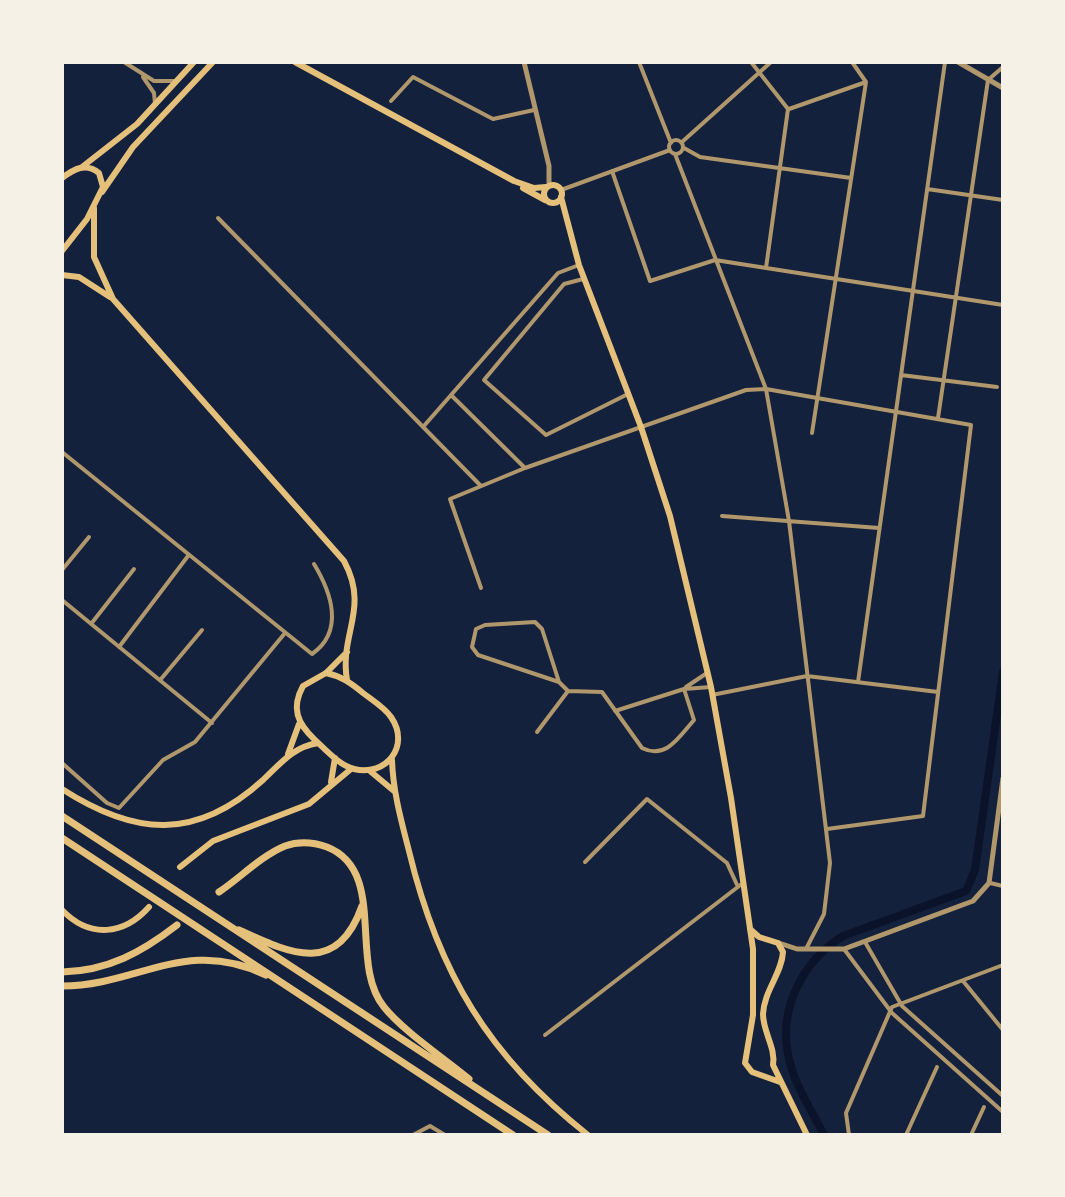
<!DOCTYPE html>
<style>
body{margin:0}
#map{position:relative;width:1065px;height:1197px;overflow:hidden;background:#14213d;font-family:"PT Sans Narrow",sans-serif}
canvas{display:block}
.frame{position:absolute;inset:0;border:64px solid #f6f1e7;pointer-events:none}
</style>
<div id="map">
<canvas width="1065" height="1197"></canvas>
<div class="frame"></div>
</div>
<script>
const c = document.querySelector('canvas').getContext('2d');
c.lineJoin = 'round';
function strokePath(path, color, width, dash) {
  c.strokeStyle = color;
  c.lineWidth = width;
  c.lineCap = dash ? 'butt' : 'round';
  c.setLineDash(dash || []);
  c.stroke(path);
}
strokePath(new Path2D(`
 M824 1135C811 1109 793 1083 788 1054 779 1007 803 961 843 936L966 891 975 870 1003 672`), '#0b132b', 8);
strokePath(new Path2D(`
 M124 62 154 81H175
 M639 62 671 143
 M751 62 788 109 766 268
 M143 77 154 93 155 104
 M391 101 413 77 493 119 534 110
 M789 109 866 82
 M669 147a7 7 0 1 1 14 0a7 7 0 1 1-14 0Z
 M682 142 771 62
 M684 148 700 157 851 178
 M675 154 766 389 789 521 830 863 824 914 806 949
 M612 171 650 281 715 260 1003 305
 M927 189 1003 200
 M561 190 670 150
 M218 218 481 486
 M583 279 564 284 484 380 546 435 628 394
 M901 375 997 387
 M451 395 525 468
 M938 418 988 80 1003 67
 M423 427 558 273 579 265
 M812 433 866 82 852 62
 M62 452 312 654C345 631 331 592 314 564
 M722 516 879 528
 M62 570 89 537
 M481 588 450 499 525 468 746 390 766 389 971 425 923 816 827 829
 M62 600 212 723
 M91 624 134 569
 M119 647 188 556
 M161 679 202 630
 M559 682 542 629 535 622 485 625 476 629 472 647 478 655 559 682 568 691
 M858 682 945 62
 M686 687 707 673
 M712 695 807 676 938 692
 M615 711 684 689 711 687
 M537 732 568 691 602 692 642 748C666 760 679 737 694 720L684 689
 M62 763 107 803 119 808 163 760 195 742 285 633
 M585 862 647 799 727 863 738 887
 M990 883 1003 886
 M865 942 902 1006 1003 1096
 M844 949 892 1013 1003 1112
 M963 981 1003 1030
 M545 1035 743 883
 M413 1135 430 1126 445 1135
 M849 1135 846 1113 892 1007 1003 965
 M906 1135 937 1067
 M971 1135 984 1107`), '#b1986c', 4);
strokePath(new Path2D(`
 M524 62 549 166V185
 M958 62 1003 88
 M779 943 797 949H844L973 901 989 883 1003 778`), '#b1986c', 5);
strokePath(new Path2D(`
 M295 62 514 181 534 188 546 187
 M82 167 137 124 194 62
 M62 178C74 169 86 162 99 173L103 187 87 219 62 251
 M544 194a9 9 0 1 1 18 0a9 9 0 1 1-18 0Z
 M523 188 545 200
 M102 192 133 147 213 62
 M561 197 579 265 641 427 670 516 711 687 731 798 753 949V1015L745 1063 752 1072 780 1082
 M94 208V257L113 299 344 561C370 609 339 634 347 680
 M62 275 79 277 110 297
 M326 673 347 652
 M750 929 759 937 778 943 783 952C782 973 764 991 763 1014 763 1032 776 1048 773 1065L807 1135`), '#e5c07b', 6);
strokePath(new Path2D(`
 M326 673C341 676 351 683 363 693 372 700 385 708 391 717 411 746 386 777 354 769 339 765 326 750 315 740 297 723 291 708 303 686Z
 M288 754 299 724
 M392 760C393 791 401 820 409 851 438 972 489 1057 588 1135
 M370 771 394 791
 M331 782 335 758
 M62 789C135 836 196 841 263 780 281 763 293 747 318 743
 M180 867 213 841 309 804 351 769
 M62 910C90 939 124 935 149 907`), '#e5c07b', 6);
strokePath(new Path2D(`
 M62 816 548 1135
 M62 838 513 1135
 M219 892C240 878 261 856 285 846 299 841 313 842 327 847 388 871 348 963 384 1007 402 1030 445 1059 469 1079
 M239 930C289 953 337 977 362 906
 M62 972C108 971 142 952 177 925
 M62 986C138 986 186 936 266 975`), '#e5c07b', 7);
</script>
